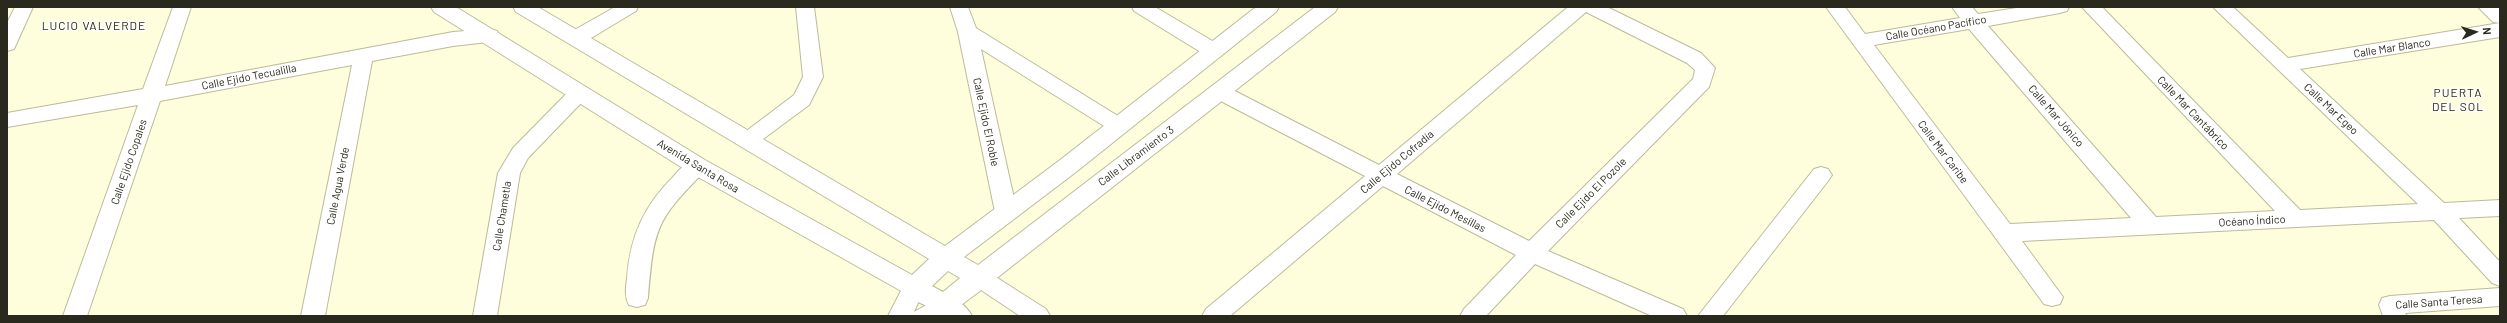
<!DOCTYPE html>
<meta charset="utf-8">
<style>
body{margin:0}
#map{position:relative;width:2507px;height:323px;overflow:hidden;background:#fefddc;font-family:Barlow,sans-serif}
canvas{display:block}
.frame{position:absolute;inset:0;border:8px solid #29291d;pointer-events:none}
.north{position:absolute;left:2455px;top:12px;width:40px;height:40px;-webkit-text-stroke:3px #fff;paint-order:stroke;rotate:86deg;font-size:11px;font-weight:700;line-height:16px;text-align:center;color:#29291d}
.north::after{content:'';display:block;margin:auto;width:14px;height:18px;background:#29291d;clip-path:polygon(50% 0,100% 100%,50% 72%,0 100%)}
</style>
<div id="map">
<canvas width="2507" height="323"></canvas>
<div class="frame"></div>
<div class="north">N</div>
</div>
<script>
const c = document.querySelector('canvas').getContext('2d');
c.lineJoin = 'round';
function strokePath(path, color, width, dash) {
  c.strokeStyle = color;
  c.lineWidth = width;
  c.lineCap = dash ? 'butt' : 'round';
  c.setLineDash(dash || []);
  c.stroke(path);
}
function fillPath(path, color) {
  c.fillStyle = color;
  c.fill(path, 'evenodd');
}
function label(font, color, halo, rows, align = 'center') {
  c.font = font + ' Barlow,sans-serif';
  c.lineWidth = 3;
  c.setLineDash([]);
  c.textBaseline = 'middle';
  c.strokeStyle = halo;
  c.fillStyle = color;
  for (const [text, x, y, turn = 0] of rows) {
    c.save();
    c.translate(x, y);
    c.rotate((+turn || 0) * Math.PI / 180);
    c.textAlign = isNaN(turn) ? turn : align;
    if (halo) c.strokeText(text, 0, 0);
    c.fillText(text, 0, 0);
    c.restore();
  }
}
const street = new Path2D(`
 M15 7H33L14 49 7 51V23Z
 M173 7H191L165 86 453 32 490 29 497 31 500 36 497 41 453 46 372 61 325 316H301L352 65 160 101 87 316H63L138 105 7 127V113L143 89Z
 M615 7H638L636 11 583 43 576 45 569 43 566 38 569 33Z
 M796 7H814L823 77 809 105 755 145 748 148 741 145 738 140 741 135 794 95 803 77Z
 M950 7H968L976 28 1126 121 1129 126 1126 131 1119 133 1112 131 981 49 1017 212 1014 218 1006 220 998 218 995 212 958 32Z
 M1132 7H1155L1221 46 1224 51 1221 56 1214 58 1207 56 1134 11Z
 M1568 7H1607L1701 53 1715 68 1709 87 1548 251 1683 309 1687 316H1652L1535 264 1486 316H1460L1464 309 1516 255 1383 186 1230 316H1202L1206 309 1365 176 1213 97 1210 92 1213 87 1220 85 1227 87 1379 165ZM1586 12 1687 63 1695 70 1693 79 1529 241 1397 174Z
 M1826 7H1845L1865 34 1960 18 1952 7H1972L1978 14 2023 7H2069L2067 11 2060 13 1988 26 2156 217 2275 211 2082 7H2102L2300 210 2418 204 2213 7H2233L2288 58 2500 23V37L2300 69 2444 203 2500 200V216L2459 218 2500 262V286L2492 283 2434 220 2022 241 2063 297 2060 304 2052 306 2044 304ZM1969 29 2131 218 2010 224 1874 45Z
 M2478 7H2500V23L2493 22Z
 M579 86 586 88 589 93 586 98 528 158 520 173 497 316H473L498 173 513 148 572 88Z
 M697 158 704 160 708 166 704 172C655 221 654 229 648 298L645 305 637 307 629 305C624 296 626 287 627 278 630 236 644 206 673 177 680 169 687 161 697 158Z
 M1821 167 1828 169 1832 175 1828 181 1723 316H1698L1814 169Z
 M980 269 988 272 1046 309 1050 316H1020L972 284 969 278 972 272Z
 M913 280 921 283 924 289 914 312 944 295C955 298 966 305 972 316H888L905 283Z
 M2500 288V306L2405 313 2407 316H2383L2379 305 2382 298 2390 296Z`);
const secondary = new Path2D(`
 M431 7H456L705 160 912 275 929 259 516 12 513 7H538L945 246 1060 160 1256 7H1279L1276 12 1076 172 964 257 978 265 1315 7H1338L1335 12 988 285 953 311 944 314 905 296 903 292 689 172 434 12ZM948 271 960 278 943 292 932 286Z`);
strokePath(street, '#bbbb9b', 2);
strokePath(secondary, '#bbbb9b', 2);
fillPath(street, '#fff');
fillPath(secondary, '#fff');
label('11px', '#29291d', '#fff', [
 ["Calle Océano Pacífico",1936,28,-10],
 ["Calle Mar Blanco",2392,48,-9],
 ["Calle Ejido Tecualilla",249,77,-11],
 ["Calle Mar Egeo",2331,109,43],
 ["Calle Mar Cantábrico",2193,113,46],
 ["Calle Mar Jónico",2056,116,49],
 ["Calle Ejido El Roble",986,122,78],
 ["Calle Mar Caribe",1943,152,53],
 ["Calle Libramiento 3",1136,156,-37],
 ["Calle Ejido Copales",129,162,-71],
 ["Calle Ejido Cofradía",1397,162,-40],
 ["Avenida Santa Rosa",698,166,31],
 ["Calle Agua Verde",338,186,-79],
 ["Calle Ejido El Pozole",1591,193,-45],
 ["Calle Ejido Mesillas",1445,209,27],
 ["Calle Chametla",502,216,-81],
 ["Océano Índico",2252,221,-3],
 ["Calle Santa Teresa",2439,302,-4]
]);
c.letterSpacing = '1px';
label('12px', '#2d2c11', '#fff', [
 ["LUCIO VALVERDE",94,26],
 ["PUERTA",2458,93],
 ["DEL SOL",2458,107]
]);
c.letterSpacing = '0px';
</script>
